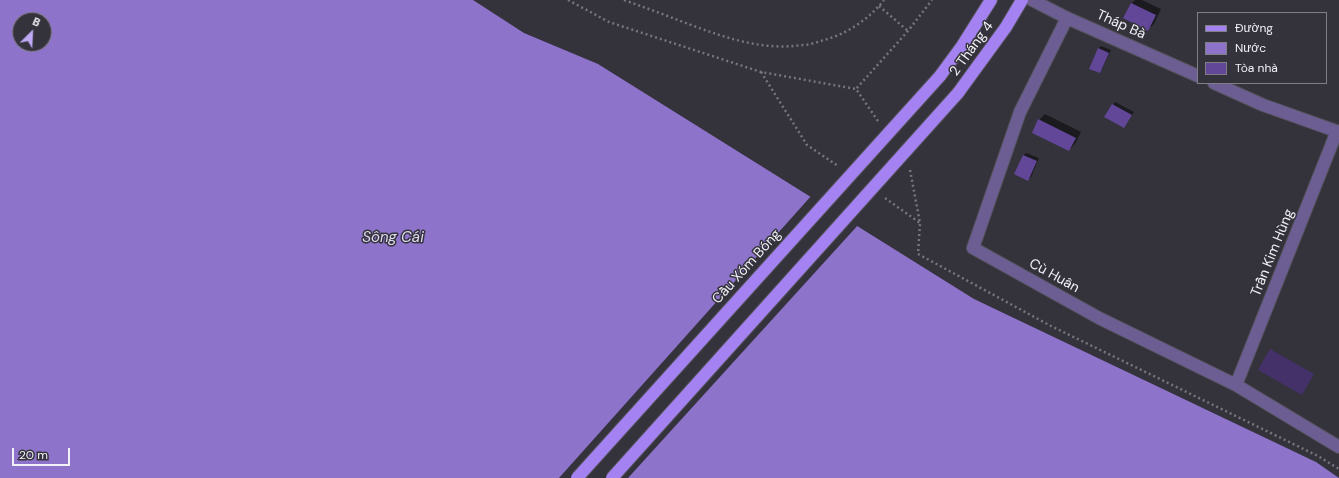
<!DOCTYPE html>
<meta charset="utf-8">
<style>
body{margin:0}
#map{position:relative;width:1339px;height:478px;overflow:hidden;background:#34323b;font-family:"DM Sans",sans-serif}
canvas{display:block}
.legend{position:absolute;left:1197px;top:12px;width:130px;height:72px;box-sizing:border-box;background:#34323b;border:1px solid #807e86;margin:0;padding:5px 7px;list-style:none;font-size:12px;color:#f2f1f7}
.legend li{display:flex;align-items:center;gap:8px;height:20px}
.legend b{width:20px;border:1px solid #807e86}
.north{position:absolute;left:12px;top:12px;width:40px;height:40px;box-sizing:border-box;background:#34323b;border:1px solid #807e86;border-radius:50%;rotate:24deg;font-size:11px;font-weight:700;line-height:16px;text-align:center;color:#f2f1f7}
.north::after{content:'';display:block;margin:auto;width:14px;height:18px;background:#bea9f5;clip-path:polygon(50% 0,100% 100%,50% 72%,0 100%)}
.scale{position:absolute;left:12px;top:448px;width:58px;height:18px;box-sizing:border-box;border:2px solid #f2f1f7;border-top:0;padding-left:5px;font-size:12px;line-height:14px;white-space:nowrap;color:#f2f1f7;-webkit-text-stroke:3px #34323b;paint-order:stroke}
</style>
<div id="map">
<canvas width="1339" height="478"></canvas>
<ul class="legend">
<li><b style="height:5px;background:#a582f1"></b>Đường</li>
<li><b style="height:11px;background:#8d73ca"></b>Nước</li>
<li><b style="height:11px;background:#624799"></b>Tòa nhà</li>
</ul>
<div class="north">B</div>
<div class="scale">20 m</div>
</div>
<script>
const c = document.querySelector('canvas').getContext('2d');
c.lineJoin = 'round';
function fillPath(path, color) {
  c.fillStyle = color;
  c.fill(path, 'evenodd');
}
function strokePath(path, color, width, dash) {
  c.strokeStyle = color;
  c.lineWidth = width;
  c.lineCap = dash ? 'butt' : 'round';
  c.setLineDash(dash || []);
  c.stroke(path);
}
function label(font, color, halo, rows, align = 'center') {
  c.font = font + ' "DM Sans",sans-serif';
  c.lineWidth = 3;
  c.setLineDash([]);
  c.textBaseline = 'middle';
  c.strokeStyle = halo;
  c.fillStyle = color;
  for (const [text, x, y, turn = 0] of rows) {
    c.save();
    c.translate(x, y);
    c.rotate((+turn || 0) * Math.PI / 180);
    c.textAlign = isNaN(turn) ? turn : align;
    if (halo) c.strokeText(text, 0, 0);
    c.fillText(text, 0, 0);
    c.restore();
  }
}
fillPath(new Path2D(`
 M1270 349 1314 374 1302 395 1258 370Z`), '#44316a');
fillPath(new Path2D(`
 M0 0H473L524 33 598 64 974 299 1316 462 1339 478H0ZM20 20H44V44H20Z`), '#8d73ca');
fillPath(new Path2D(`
 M812 195 859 224 628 478H559Z`), '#34323b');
fillPath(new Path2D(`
 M1135 0H1142L1161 9 1154 24 1148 29 1132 3Z
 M1101 46 1111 50 1102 69 1099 72V48Z
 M1115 102 1134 112 1124 127 1106 116Z
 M1045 114 1081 132 1075 144 1069 150 1039 120Z
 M1026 153 1039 158 1031 177 1028 179 1015 174 1024 155Z`), '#0007');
fillPath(new Path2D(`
 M1131 3 1156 15 1148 31 1123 18Z
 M1098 48 1109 53 1100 73 1089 69Z
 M1112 104 1132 115 1124 128 1104 117Z
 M1038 119 1076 138 1069 151 1032 133Z
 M1023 155 1037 161 1028 181 1014 174Z`), '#624799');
const street = new Path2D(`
 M1032 0 1067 18 1198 76
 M1067 18 1020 112 973 248 1099 318 1236 385 1339 447
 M1214 83 1263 105 1339 132
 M1236 385 1337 131`);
const primary = new Path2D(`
 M940 76 962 46 991 0
 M958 93 1006 27 1022 0`);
strokePath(street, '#525159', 14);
strokePath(primary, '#525159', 14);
strokePath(new Path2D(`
 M568 0 609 22 761 72 856 89
 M624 0C640 6 655 11 670 17 713 33 756 52 803 45 810 45 817 42 824 40 847 34 869 19 884 0
 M879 6 908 31
 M761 72 807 145 838 166
 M878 121 856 89 908 31 932 0
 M910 170 920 223 918 254 1051 326 1318 456 1339 469
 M885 198 920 223`), '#77757d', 2.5, [2, 3]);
strokePath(street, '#6c5d93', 12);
strokePath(primary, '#a582f1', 12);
const primaryBridge = new Path2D(`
 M577 478 940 76
 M612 478 958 93`);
strokePath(primaryBridge, '#525159', 14, []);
strokePath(primaryBridge, '#a582f1', 12);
label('14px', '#f2f1f7', '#34323b', [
 ["Tháp Bà",1121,25,24],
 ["2 Tháng 4",972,49,-54],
 ["Trần Kim Hùng",1273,253,-68],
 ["Cầu Xóm Bóng",747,267,-48],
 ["Cù Huân",1054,276,29]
]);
label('italic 15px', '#e0dbf2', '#34323b', [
 ["Sông Cái",393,238]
]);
</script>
